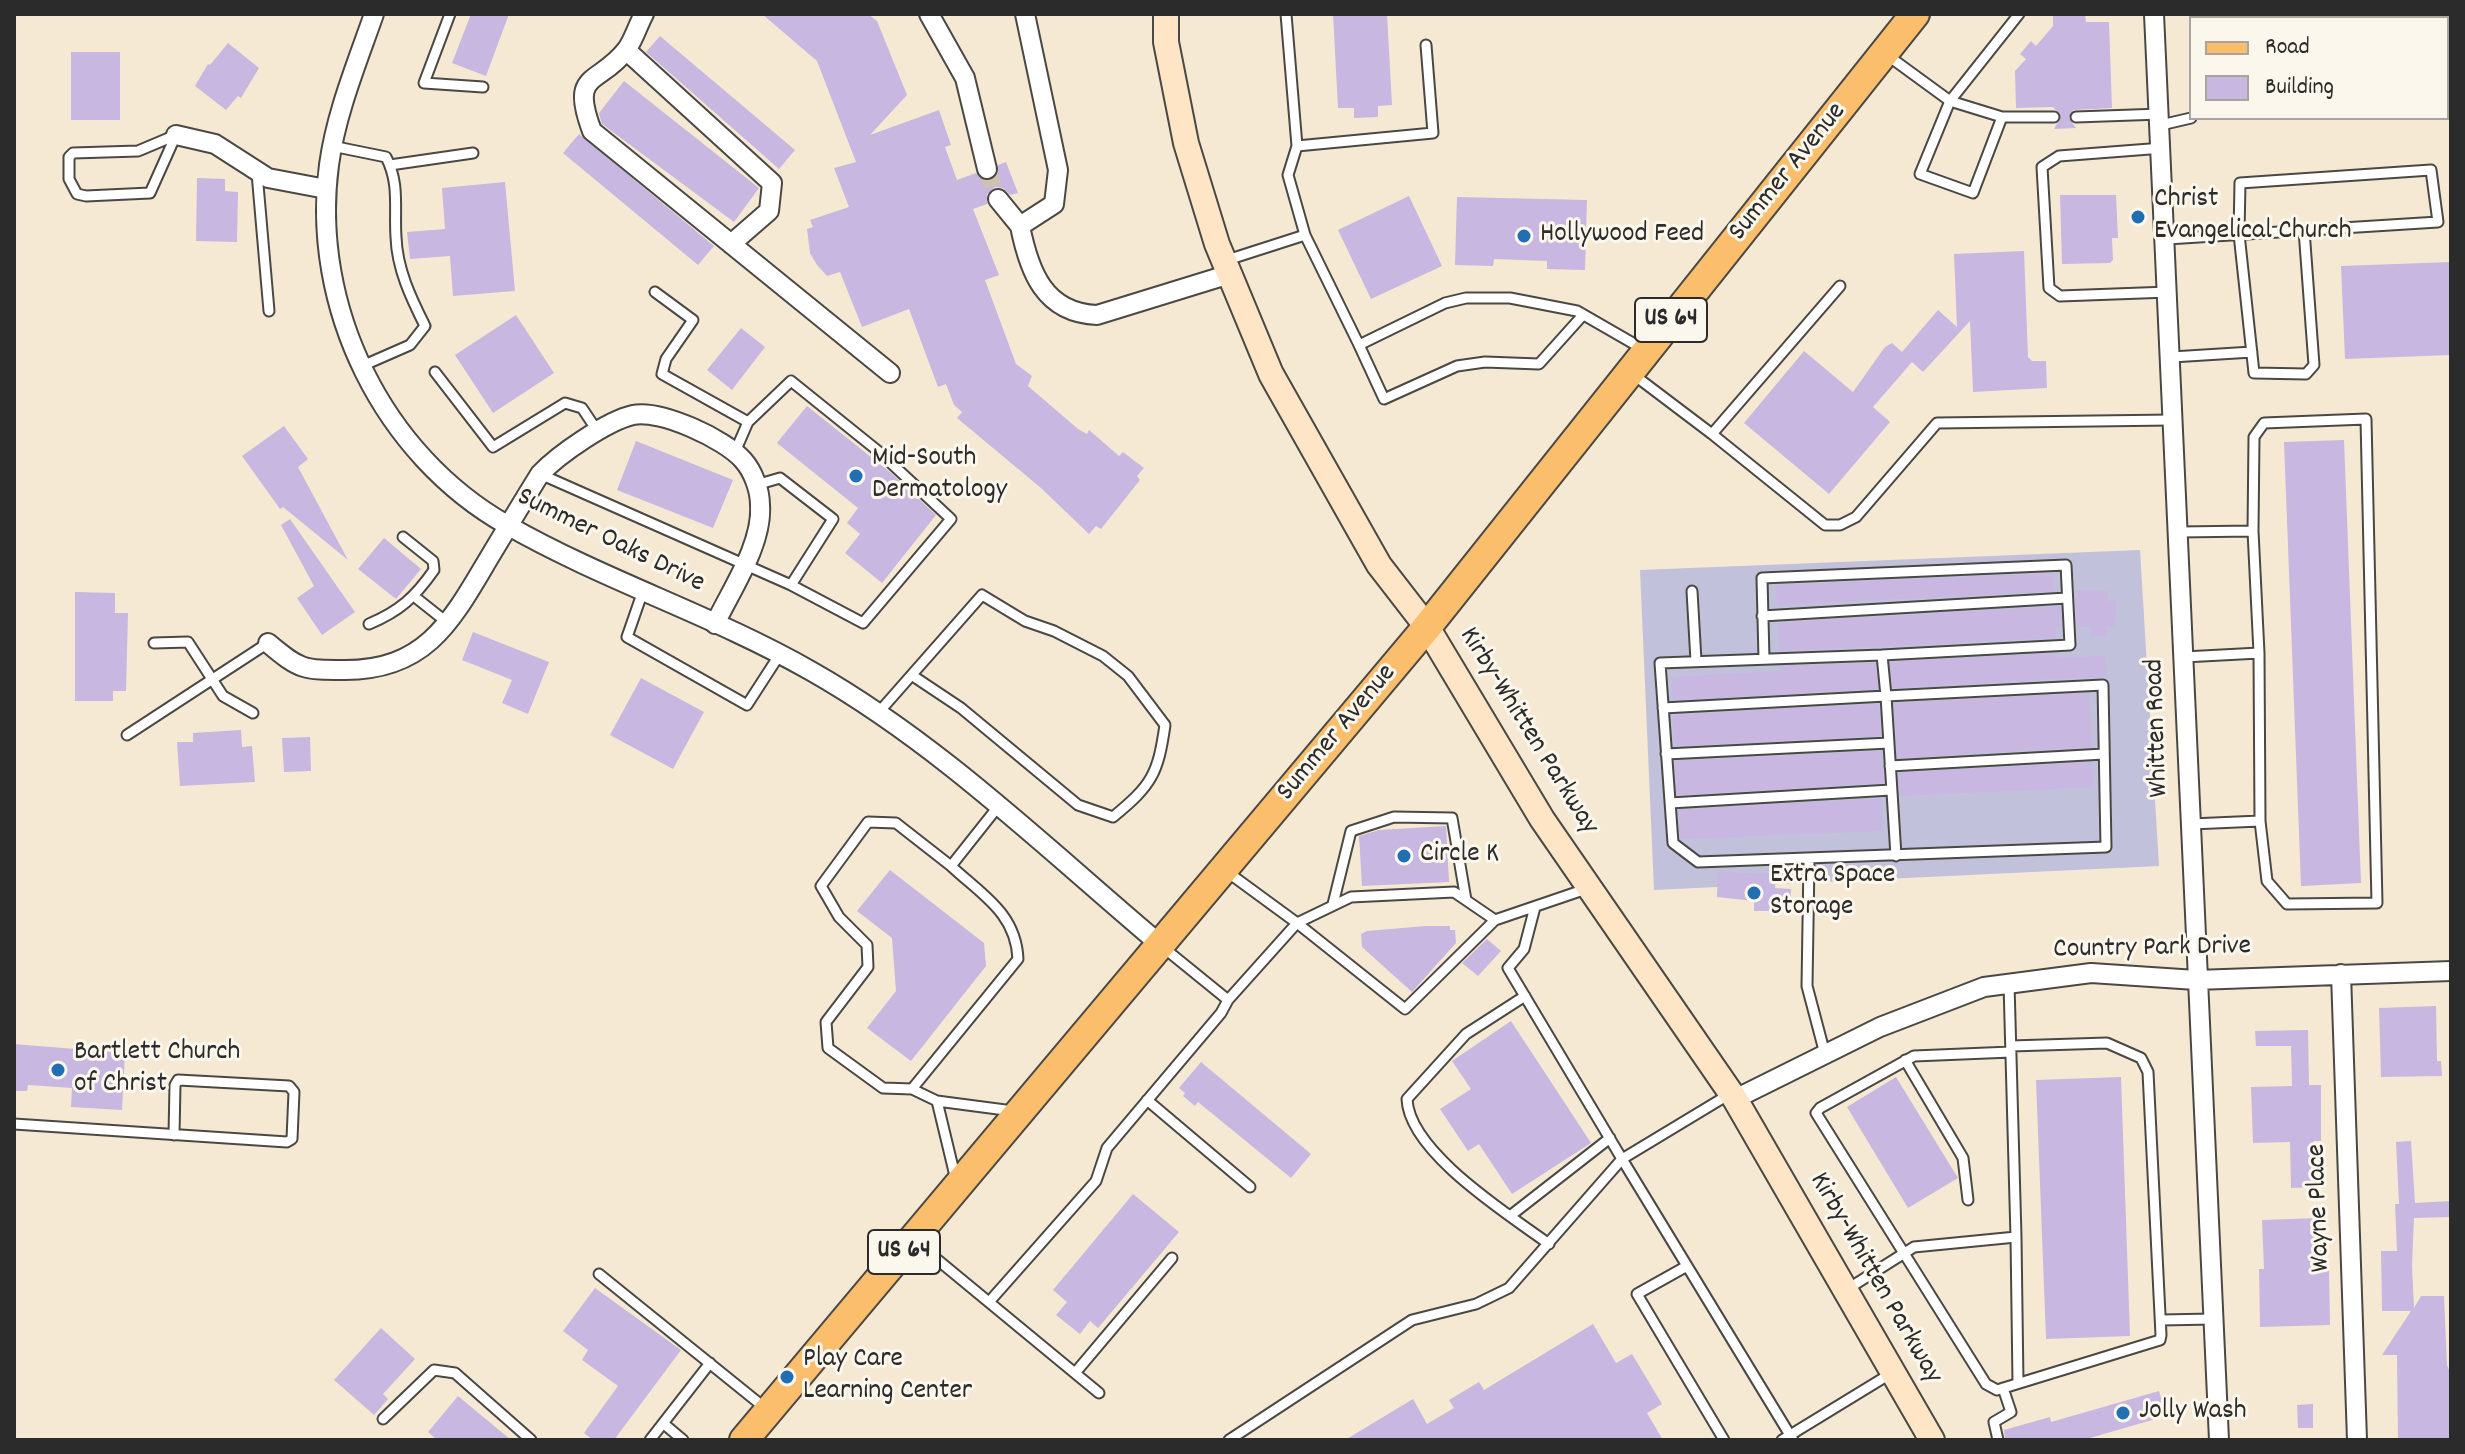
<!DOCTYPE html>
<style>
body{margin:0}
#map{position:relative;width:2465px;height:1454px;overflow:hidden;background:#f6e9d3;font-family:Dekko,sans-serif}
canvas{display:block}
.frame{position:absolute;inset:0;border:16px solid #2b2b2b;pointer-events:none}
.legend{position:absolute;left:2189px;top:16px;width:260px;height:104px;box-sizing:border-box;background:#fbf7ec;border:2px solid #a8a59f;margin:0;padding:10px 14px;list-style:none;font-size:24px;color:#2b2b2b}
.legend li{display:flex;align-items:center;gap:16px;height:40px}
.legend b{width:40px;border:2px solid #a8a59f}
</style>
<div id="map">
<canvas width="2465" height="1454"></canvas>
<div class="frame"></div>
<ul class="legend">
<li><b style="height:10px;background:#fabe6d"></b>Road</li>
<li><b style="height:22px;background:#c7b7e1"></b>Building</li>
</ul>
</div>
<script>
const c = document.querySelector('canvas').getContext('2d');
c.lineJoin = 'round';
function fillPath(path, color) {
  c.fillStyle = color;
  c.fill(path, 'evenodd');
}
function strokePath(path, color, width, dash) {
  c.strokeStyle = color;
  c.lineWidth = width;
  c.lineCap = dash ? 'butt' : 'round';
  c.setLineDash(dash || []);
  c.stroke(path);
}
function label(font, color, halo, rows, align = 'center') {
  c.font = font + ' Dekko,sans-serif';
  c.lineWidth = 6;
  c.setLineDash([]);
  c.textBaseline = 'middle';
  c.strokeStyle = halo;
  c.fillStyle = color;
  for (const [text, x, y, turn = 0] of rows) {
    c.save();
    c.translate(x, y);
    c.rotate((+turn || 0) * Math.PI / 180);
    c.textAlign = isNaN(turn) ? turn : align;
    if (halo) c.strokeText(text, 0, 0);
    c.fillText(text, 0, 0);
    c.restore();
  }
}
fillPath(new Path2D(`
 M2140 550 2159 866 1654 890 1640 570Z`), '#c2c1dc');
fillPath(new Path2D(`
 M471 14H509L486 76 452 63Z
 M762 14H868L877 21 907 95 870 135 939 110 951 145 945 147 957 180 976 173 983 180H991L998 173V165L1006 162 1018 193 1010 195 1003 188 995 187 987 194V204L973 209 999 275 985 280 1016 364 1032 376 1028 386 1078 429 1087 434 1089 430 1119 456 1123 452 1144 468 1137 476 1140 480 1101 529 1096 526 1089 534 1041 488 957 418 962 412 954 405 946 384 938 387 909 309 862 327 840 272 827 276 817 265 810 253 807 229 813 227 810 220 849 207 834 168 856 162 817 61Z
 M1333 14H1387L1392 105 1378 106V117L1354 118V108H1338Z
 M2053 14H2085L2086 22H2109L2112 108 2073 110 2069 118 2076 128 2054 129 2061 116 2053 107 2016 108 2015 71 2026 59 2020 54 2031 41 2036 46 2053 26Z
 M660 36 795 150 779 169 646 52Z
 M228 43 259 68 241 98 238 96 226 110 195 86 208 64 210 65Z
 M71 52H120V120H71Z
 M624 81 759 188 734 222 602 124 599 113Z
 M579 134 714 246 698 265 563 153Z
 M197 178 225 179V191L238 192 237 242 196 241Z
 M505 182 515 291 453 296 450 256 410 259 407 232 445 229 442 188Z
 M2060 195H2116L2118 238H2112L2113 260 2110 263 2062 264Z
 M1409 196 1442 266 1371 299 1338 230Z
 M1457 197 1587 200 1585 270 1547 269V261L1494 259 1493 266 1455 265Z
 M2024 251 2028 357 2032 361H2046L2047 388 1973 392 1970 321 1923 372 1912 362 1873 407 1890 422 1829 494 1744 423 1804 351 1853 392 1885 347 1892 343 1902 352 1938 310 1957 327 1954 254Z
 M2451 262V355L2345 359 2341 266Z
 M516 315 554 373 493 413 455 355Z
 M741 328 765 347 732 390 707 370Z
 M807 406 891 473 936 515 882 583 845 553 860 534 847 523 858 508 777 443Z
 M284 426 308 459 298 467 348 560 283 507 280 509 242 456Z
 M2344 440 2361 883 2301 886 2284 442Z
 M636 441 733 480 713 528 617 490Z
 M290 519 355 612 322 635 297 598 314 586 281 525Z
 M384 538 421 569 396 599 358 569Z
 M2053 573 2054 590 2060 591 1777 605 1776 585Z
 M2075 590 2108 591V601H2116L2115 627H2107V636H2091V627H2077Z
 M75 592 115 593V613H128L126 691H113V701H75Z
 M2061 606 2062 627H2056V638L1780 651 1778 623Z
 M473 632 549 662 528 714 502 703 512 680 462 660Z
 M2057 653V658L2105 656 2106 676 1893 688 1890 662Z
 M1875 663 1878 689 1673 700 1671 677 1781 671 1780 666Z
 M641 678 704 712 673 769 610 735Z
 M2089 693 2091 747 1897 758 1894 703Z
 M1879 704 1881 736 1675 746 1673 715Z
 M241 730 242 747 252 746 255 782 180 786 177 742H193V733Z
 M310 737 311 771 284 772 282 738Z
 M1882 751 1884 783 1677 795 1675 761Z
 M2092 762 2093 787 1900 796 1898 773Z
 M1881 798 1882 831 1680 839 1678 810Z
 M1446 826 1449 882 1362 886 1359 836 1379 830Z
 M890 870 984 943 986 966 911 1061 867 1028 896 991 892 938 857 911Z
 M1718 872 1776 874 1775 888 1791 889 1790 911H1754V901L1717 897Z
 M1425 926H1450V930H1455L1456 943 1412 992 1362 947 1361 934 1367 931Z
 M1487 939 1501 951 1478 976 1462 963Z
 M2436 1006 2437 1061H2441L2442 1076 2381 1077 2379 1008Z
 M1511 1021 1591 1143 1512 1194 1479 1144 1468 1151 1440 1109 1471 1089 1452 1061Z
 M2308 1030 2309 1085H2321V1141H2314L2316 1187 2291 1188 2290 1142 2253 1143 2251 1087 2292 1086 2291 1046H2256L2255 1031Z
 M14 1044 125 1053 122 1110 71 1107 72 1088 28 1085 27 1091H14Z
 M1201 1062 1311 1154 1291 1178 1198 1102 1195 1106 1183 1096 1185 1093 1179 1088Z
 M1896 1077 1958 1178 1908 1208 1847 1107Z
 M2121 1077 2130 1336 2046 1339 2036 1080Z
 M2411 1141 2415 1203 2451 1201V1217L2414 1218 2412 1266 2414 1308 2421 1296H2444L2447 1365 2451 1375V1440H2398L2397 1355H2382L2411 1311H2382L2381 1251H2397L2395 1204H2399L2396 1142Z
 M1133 1194 1179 1232 1098 1328 1090 1321 1080 1334 1056 1315 1067 1302 1053 1290Z
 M2320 1218 2322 1268H2329L2330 1325 2260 1327 2259 1269H2264L2262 1220Z
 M595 1288 681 1350 614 1440H593L584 1433 618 1386 582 1360 588 1350 563 1331Z
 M1593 1324 1616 1363 1632 1354 1662 1404 1647 1413 1663 1440H1345L1413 1399 1427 1424 1454 1408 1449 1400 1479 1382 1484 1390Z
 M381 1328 415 1359 383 1394 388 1399 374 1415 334 1380Z
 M2159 1391 2166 1416 2083 1440H2005L2004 1430 2050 1417 2051 1422Z
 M458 1396 511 1440H437L428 1432Z
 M2313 1404V1428H2298L2297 1405Z`), '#c7b7e1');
strokePath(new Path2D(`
 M987 169 998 199`), '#cdc3b1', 18, [18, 9]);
const lane = new Path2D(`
 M450 14 424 83 483 87
 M1286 14 1297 146 1288 175 1305 235
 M2214 14 2215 18
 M1887 55 1950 101 2019 14
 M1950 101 2002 117 1973 193 1920 174Z
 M2002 117H2054
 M2076 117 2161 114
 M2161 125 2191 118
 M176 135 150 193 86 196 77 194 69 179V157L73 153 138 151Z
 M332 146 386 157C400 184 394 208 396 237 397 269 411 298 425 326L410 345 362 366
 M1297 146 1433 133 1426 45
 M2163 148 2059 156 2042 167 2049 288 2060 296 2169 292
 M390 165 473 153
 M257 173 269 311
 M2167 239C2257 233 2348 228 2438 222L2431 170 2240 183 2239 234 2254 373 2306 374 2314 365 2304 230
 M1224 261 1305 235 1359 345 1445 303 1466 298H1510L1577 311 1643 349
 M655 292 693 320 666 359 662 374 748 422 735 452
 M1359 345 1384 399 1457 366 1485 362 1539 364 1583 315
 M2172 357 2252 352
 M435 372 493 447 565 403 582 408 598 432
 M1634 375 1712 434 1840 286
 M748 422 791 381 878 451 951 519 863 623 791 585
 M1712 434 1825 525H1840L1856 517 1937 423 2172 420
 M540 474 791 585 833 519 780 478 756 485
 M2179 532 2253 531 2254 437 2264 423 2366 419 2377 903 2287 904 2267 881 2260 821 2259 653 2253 531
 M643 591 627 637 747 705 780 654
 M1692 591 1696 661
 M415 597 449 624
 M1762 616 2067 598
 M369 624C400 611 415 597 434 570L433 561 403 537
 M154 643 188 642 223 696 253 713
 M2184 657 2259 653
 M1764 659 1762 578 2066 565 2070 645 1882 655
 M1663 708 1886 696 1882 655 1660 663 1673 843 1698 862 2106 847 2103 685 1886 696 1896 856
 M879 712 982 595 1025 621 1054 631 1103 656 1128 676 1165 725C1158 774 1152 785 1113 817L1078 805 961 708 913 676
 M127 735 268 643
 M1666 754 1889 743
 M1890 766 2104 754
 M1670 803 1891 790
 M2191 824 2260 821
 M1809 861 1807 986 1825 1054
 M951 866 896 823 868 822 821 886 839 917 867 945 868 967 826 1022 828 1048 883 1088 912 1089 1018 959C1016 913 982 895 951 866L997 808
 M1333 904 1351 831 1394 817 1452 818 1466 900
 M1495 920 1454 892 1351 897 1297 923 1405 1009 1495 920 1589 888
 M1164 948 1228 1000 1297 923 1226 871
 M1525 996 1466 1034 1407 1099C1409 1152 1508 1214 1549 1244
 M2011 1046 2107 1043 2141 1058 2148 1072 2161 1335 2160 1340 1997 1390 1986 1384 1816 1113 1820 1108 1914 1056 2011 1052
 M1905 1060 1963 1158 1968 1200
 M912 1089 937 1101 956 1180
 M1728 1095 1622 1159 1793 1440
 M1147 1100 1250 1187
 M937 1101 1013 1111
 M14 1124 287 1142 292 1139 294 1092 289 1086 178 1080 175 1085 174 1135
 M1510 1216 1610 1138
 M2016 1237 2018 1383
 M916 1242 1099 1393
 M1687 1266 1637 1294 1724 1440
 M599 1274 765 1408
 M1846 1290 1914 1247 2016 1237 2009 984
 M989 1302 1096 1181 1107 1148 1221 1013 1228 1000
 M2161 1320 2213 1319
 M1075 1373 1172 1258
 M383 1419 434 1370 455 1373 531 1440
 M664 1424 683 1440
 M650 1440 710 1363
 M1229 1440 1412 1320 1476 1304 1509 1288 1622 1159 1508 968 1524 949 1535 907
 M1782 1440 1890 1374
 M1998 1440 1994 1422 2011 1412 2003 1388`);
const street = new Path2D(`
 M374 14C357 63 336 113 329 165 310 307 383 455 507 525 605 581 713 615 811 671 940 744 1049 851 1162 946
 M644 14C638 25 634 39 627 49 599 86 569 70 592 131L890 373
 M929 14 965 78 987 169
 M1025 14 1058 170 1054 204 1020 226C1029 271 1044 313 1097 315L1230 274
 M2154 14 2219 1440
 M626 50 772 183 769 211 731 244
 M176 135 215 144 268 178 326 189
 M998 199 1020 226
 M268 643C300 670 303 670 345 670 424 670 450 624 486 563 504 533 522 503 540 474 559 454 607 421 633 415 660 409 725 439 743 460 753 471 760 490 760 505 763 544 731 590 715 624
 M2341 974 2357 1440
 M1735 1099 1880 1027 1984 987 2091 973 2196 980 2451 971`);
const secondary = new Path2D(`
 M1166 14V42L1186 143 1217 244 1271 374 1379 565 1427 627 1542 819 1735 1099 1932 1440`);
const primary = new Path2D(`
 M744 1440 1427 627 1915 14`);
strokePath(lane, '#494844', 13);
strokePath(street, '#494844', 22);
strokePath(secondary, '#494844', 28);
strokePath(primary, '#494844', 32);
strokePath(lane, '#fff', 9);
strokePath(street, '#fff', 18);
strokePath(secondary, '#fde5c5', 24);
strokePath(primary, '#fabe6d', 28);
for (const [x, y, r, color] of [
 [2138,217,8,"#1f6fb2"],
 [1524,236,8,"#1f6fb2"],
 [856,476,8,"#1f6fb2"],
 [1404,856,8,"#1f6fb2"],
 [1754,893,8,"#1f6fb2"],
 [58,1070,8,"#1f6fb2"],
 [787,1377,8,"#1f6fb2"],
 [2123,1413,8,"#1f6fb2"]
]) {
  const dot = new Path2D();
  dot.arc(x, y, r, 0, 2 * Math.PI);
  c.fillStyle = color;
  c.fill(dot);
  strokePath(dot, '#fbf7ec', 3);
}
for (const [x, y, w] of [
 [1671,320,72],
 [904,1252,72]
]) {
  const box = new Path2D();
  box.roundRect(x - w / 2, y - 22, w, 44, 6);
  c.fillStyle = '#fbf7ec';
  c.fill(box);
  strokePath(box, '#2b2b2b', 2);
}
label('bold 26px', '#2b2b2b', null, [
 ["US 64",1671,320],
 ["US 64",904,1252]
]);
label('28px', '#2b2b2b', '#fbf7ec', [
 ["Summer Avenue",1789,173,-51],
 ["Summer Oaks Drive",610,542,26],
 ["Whitten Road",2159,728,-92],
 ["Kirby-Whitten Parkway",1527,732,58],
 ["Summer Avenue",1338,734,-50],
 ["Country Park Drive",2152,950,-1],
 ["Wayne Place",2321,1208,-92],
 ["Kirby-Whitten Parkway",1874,1279,60]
]);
label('28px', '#2b2b2b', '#fbf7ec', [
 ["Christ",2154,201],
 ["Evangelical Church",2154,233],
 ["Hollywood Feed",1540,236],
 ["Mid-South",872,460],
 ["Dermatology",872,492],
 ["Circle K",1420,856],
 ["Extra Space",1770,877],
 ["Storage",1770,909],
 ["Bartlett Church",74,1054],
 ["of Christ",74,1086],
 ["Play Care",803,1361],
 ["Learning Center",803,1393],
 ["Jolly Wash",2139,1413]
], 'left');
</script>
